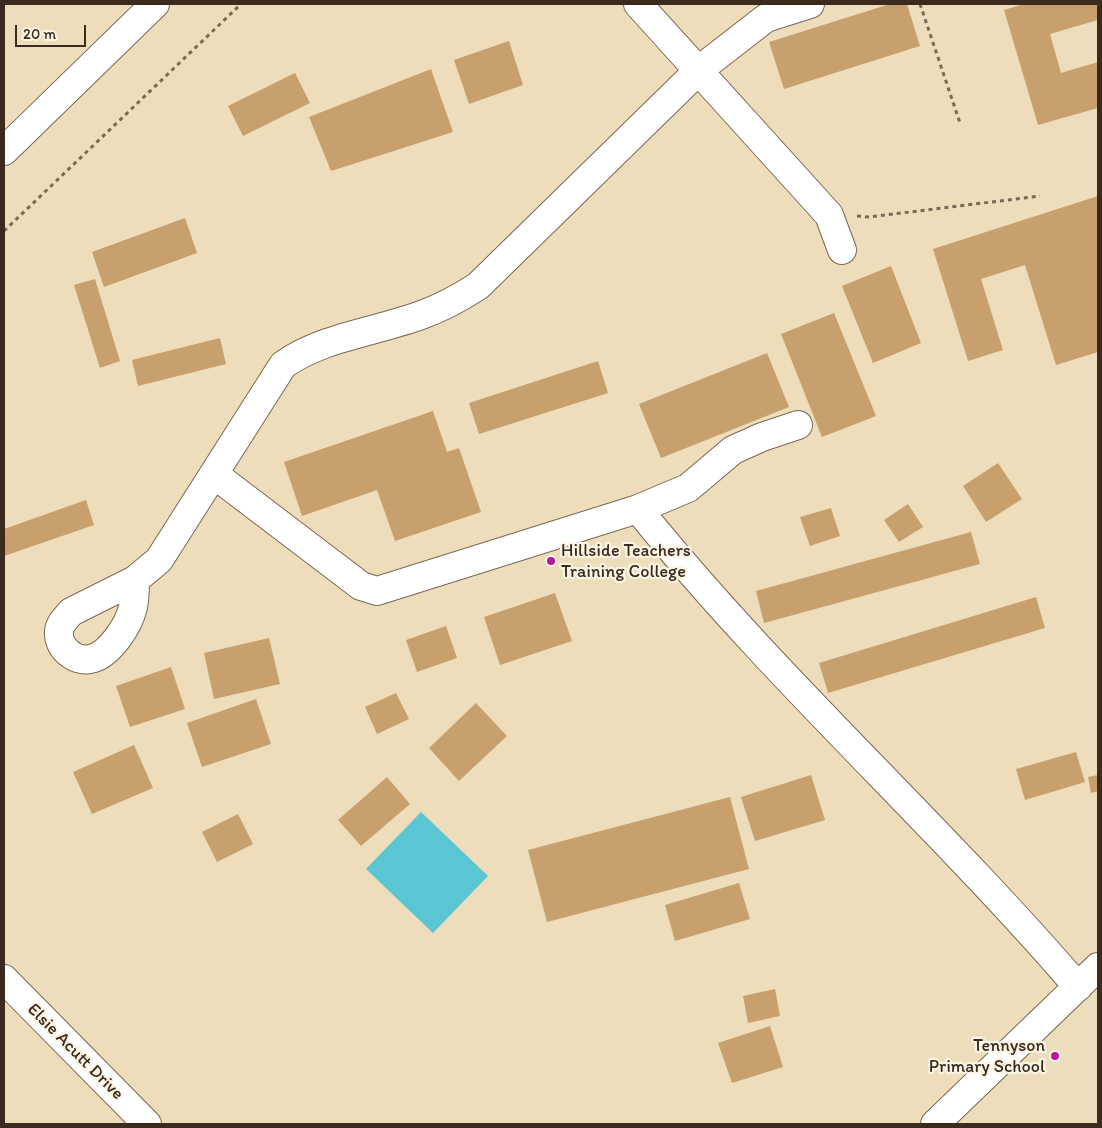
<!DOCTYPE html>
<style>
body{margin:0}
#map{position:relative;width:1102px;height:1128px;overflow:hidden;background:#edddba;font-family:Itim,sans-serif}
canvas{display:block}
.frame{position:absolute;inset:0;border:5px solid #3b2a1e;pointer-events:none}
.scale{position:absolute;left:15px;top:25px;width:71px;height:22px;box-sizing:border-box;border:2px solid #3b2a1e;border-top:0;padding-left:6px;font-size:15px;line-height:18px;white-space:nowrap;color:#3b2a1e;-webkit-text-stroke:4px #fcf5e5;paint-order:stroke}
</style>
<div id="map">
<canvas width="1102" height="1128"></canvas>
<div class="frame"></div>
<div class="scale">20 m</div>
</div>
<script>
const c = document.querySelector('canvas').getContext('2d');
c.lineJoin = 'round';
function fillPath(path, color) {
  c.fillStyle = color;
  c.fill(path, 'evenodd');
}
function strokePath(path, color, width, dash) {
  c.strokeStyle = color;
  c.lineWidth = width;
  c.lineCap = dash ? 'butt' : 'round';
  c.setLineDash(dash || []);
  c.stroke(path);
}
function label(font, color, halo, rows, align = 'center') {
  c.font = font + ' Itim,sans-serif';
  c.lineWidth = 4.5;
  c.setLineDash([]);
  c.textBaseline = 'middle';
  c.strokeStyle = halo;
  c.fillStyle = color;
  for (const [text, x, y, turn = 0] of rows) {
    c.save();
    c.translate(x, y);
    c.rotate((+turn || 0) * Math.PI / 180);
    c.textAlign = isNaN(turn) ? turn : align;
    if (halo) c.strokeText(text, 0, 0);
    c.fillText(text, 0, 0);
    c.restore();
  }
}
fillPath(new Path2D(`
 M421 812 488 876 433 933 366 869Z`), '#5ac6d3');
fillPath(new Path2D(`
 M890 4H907L920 46 784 89 769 42Z
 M1024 4H1098V20L1050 34 1061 73 1098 62V108L1038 125 1004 10Z
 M509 41 523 85 469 104 454 60Z
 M431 69 453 132 331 171 309 117Z
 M295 73 310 103 243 136 228 106Z
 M1098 196V352L1056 365 1025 265 981 279 1003 350 968 361 933 249Z
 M185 218 197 253 104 287 92 252Z
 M891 266 921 343 873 363 842 286Z
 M95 279 120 361 100 368 74 285Z
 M834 313 876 416 822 437 781 334Z
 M220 338 226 364 138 386 132 360Z
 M767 353 789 407 661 458 639 404Z
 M598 361 608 393 479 434 469 403Z
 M433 411 447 452 459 448 481 512 395 541 377 490 302 516 284 462Z
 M998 463 1022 499 986 522 963 486Z
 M86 500 94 525 4 556V529Z
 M908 504 923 527 899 542 884 520Z
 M831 508 840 536 810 546 800 517Z
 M971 532 980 564 764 623 756 591Z
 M555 593 572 641 500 665 484 617Z
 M1036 597 1045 628 828 693 819 663Z
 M446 626 457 658 417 672 406 640Z
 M269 638 280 684 214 699 204 653Z
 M171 667 185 709 130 727 116 686Z
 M396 693 409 719 377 734 365 707Z
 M256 699 271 744 202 767 187 723Z
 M476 703 507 736 459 781 429 748Z
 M134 745 153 788 92 814 73 772Z
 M1076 752 1085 782 1025 800 1016 769Z
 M811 775 825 820 755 841 741 797Z
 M1098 775V791L1091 793 1088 777Z
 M387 777 410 804 361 846 338 820Z
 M730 797 749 869 547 922 528 850Z
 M238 814 253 844 217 862 202 832Z
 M739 883 750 919 675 941 665 905Z
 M775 989 780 1016 748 1023 743 996Z
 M770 1026 783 1067 732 1083 718 1043Z`), '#c7a06e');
const minor = new Path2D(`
 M638 4 829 215 842 250
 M215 475 361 586 377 591 638 509 688 488 733 450 762 437 798 425
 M638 509C774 678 937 823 1078 987
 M135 580C135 589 135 598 133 607 129 625 109 656 90 659 74 662 57 647 59 631 60 623 66 618 71 612L135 580 159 560 283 365C324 336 377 332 424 314 443 307 461 297 478 286L699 70 766 18 810 4
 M4 979 147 1124
 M935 1124 1098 967`);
const major = new Path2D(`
 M4 151 155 4`);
strokePath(minor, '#796955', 30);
strokePath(major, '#796955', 30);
strokePath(new Path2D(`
 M920 4 960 123
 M857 216 869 217 1040 196
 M4 231 241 4`), '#796955', 3, [4, 4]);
strokePath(minor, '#fff', 28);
strokePath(major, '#fff', 28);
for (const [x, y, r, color] of [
 [551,561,5,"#b5179e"],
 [1055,1056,5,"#b5179e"]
]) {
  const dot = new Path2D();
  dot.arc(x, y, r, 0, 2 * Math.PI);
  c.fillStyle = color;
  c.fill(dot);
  strokePath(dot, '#fcf5e5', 2);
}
label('18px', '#3b2a1e', '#fcf5e5', [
 ["Hillside Teachers",561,551],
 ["Training College",561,572],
 ["Tennyson",1045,1046,"right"],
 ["Primary School",1045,1067,"right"]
], 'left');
label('18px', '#3b2a1e', '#fcf5e5', [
 ["Elsie Acutt Drive",75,1052,45]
]);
</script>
